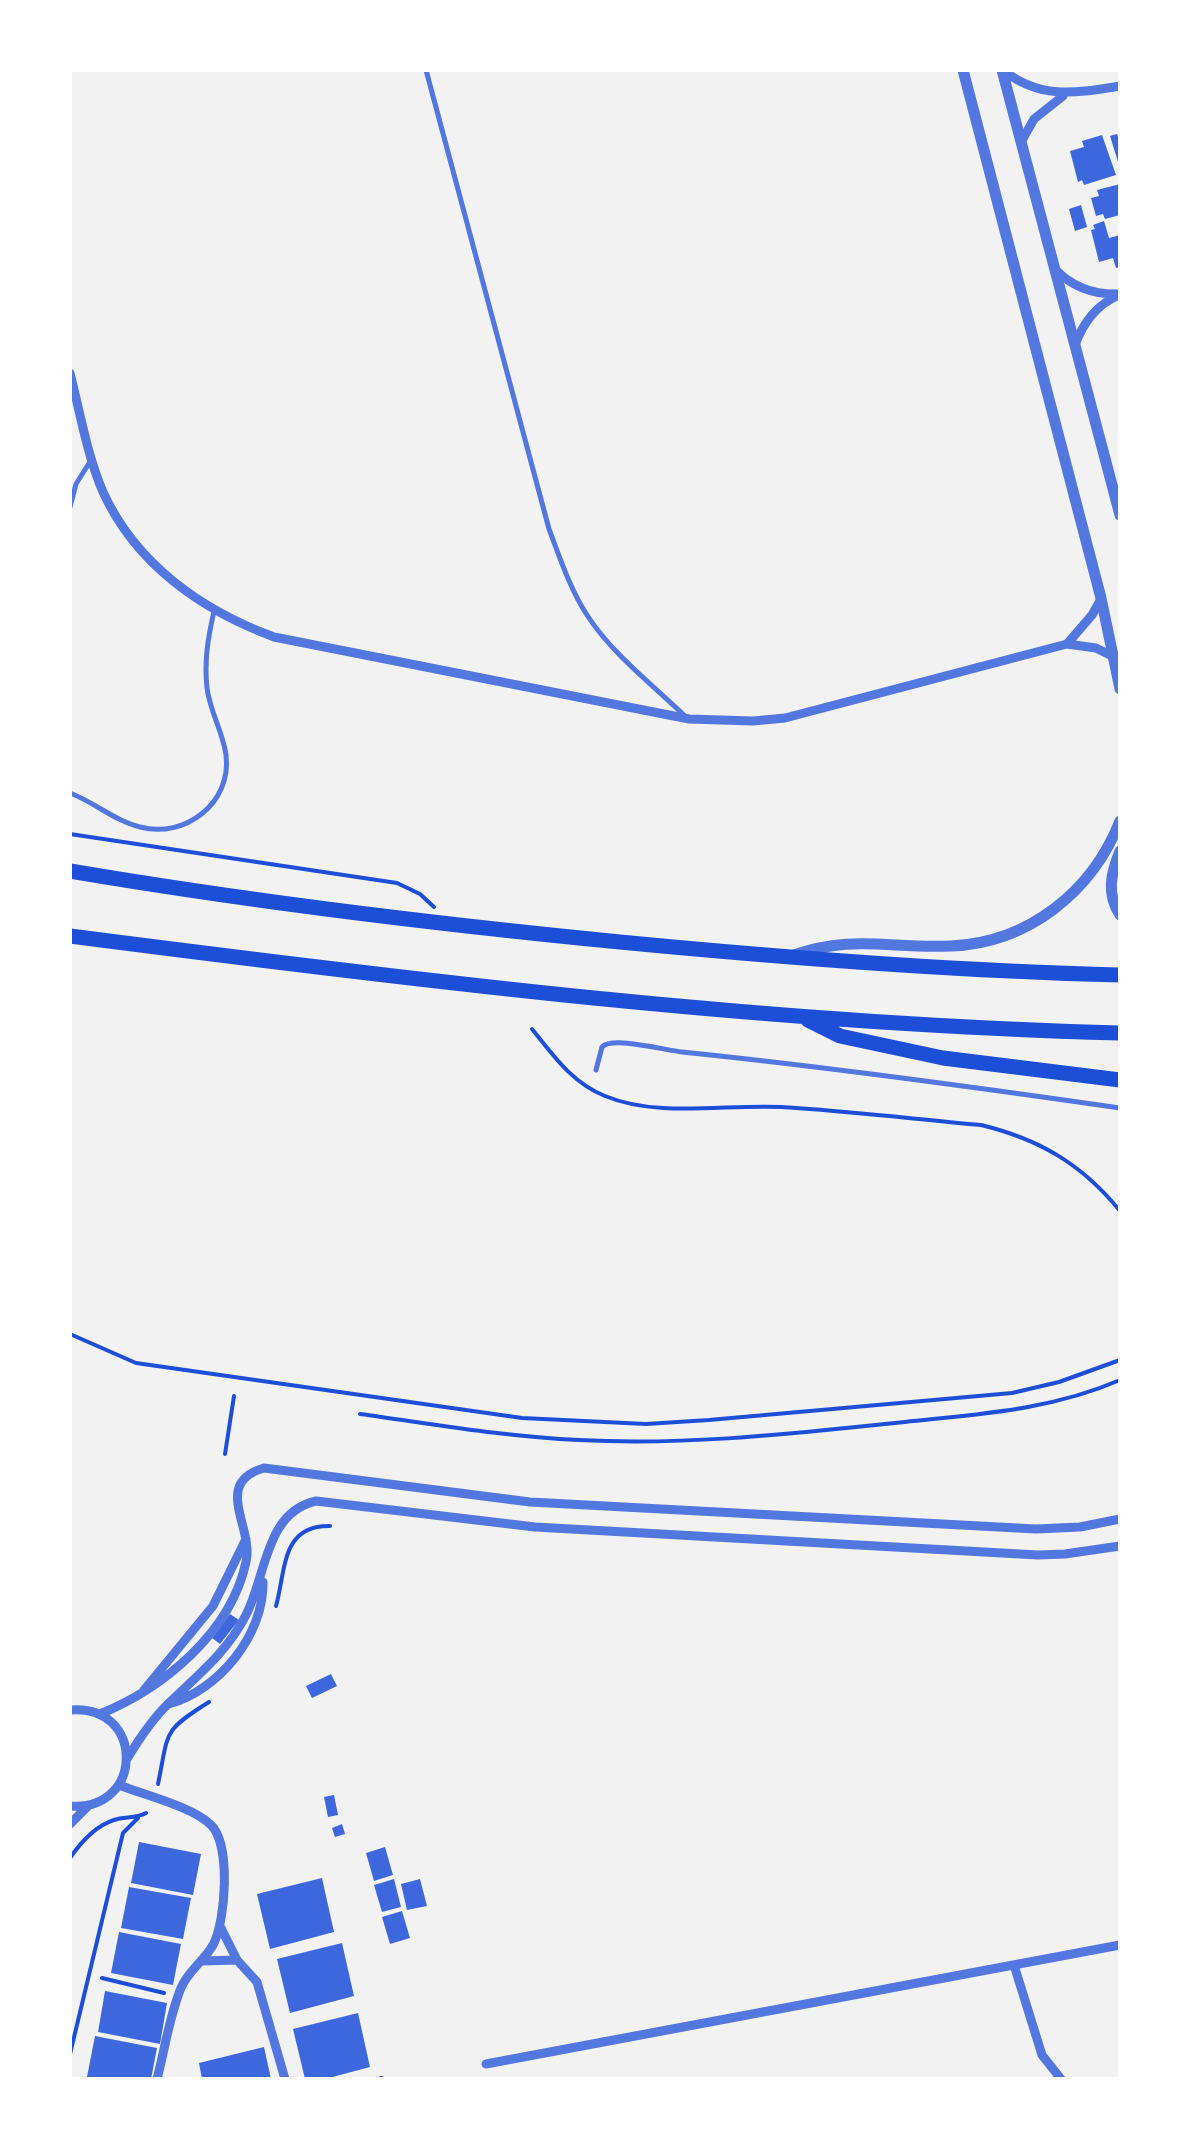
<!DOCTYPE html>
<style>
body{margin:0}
#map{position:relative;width:1190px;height:2149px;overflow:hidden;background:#f2f2f2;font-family:"DM Sans",sans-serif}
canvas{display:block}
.frame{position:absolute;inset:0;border:72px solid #fff;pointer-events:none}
</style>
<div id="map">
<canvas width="1190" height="2149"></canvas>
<div class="frame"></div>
</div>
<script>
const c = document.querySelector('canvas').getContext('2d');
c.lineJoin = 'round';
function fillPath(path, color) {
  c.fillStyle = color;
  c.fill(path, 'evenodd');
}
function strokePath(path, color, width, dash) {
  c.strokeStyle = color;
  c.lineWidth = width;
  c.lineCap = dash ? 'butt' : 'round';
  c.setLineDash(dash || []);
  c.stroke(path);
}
fillPath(new Path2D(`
 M1117 134 1120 143 1119 165 1110 136Z
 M1102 135 1116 175 1084 185 1082 180 1078 182 1070 151 1084 147 1082 141Z
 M1120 184V215L1105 219 1103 214 1096 216 1091 198 1099 196 1097 190Z
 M1081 205 1087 227 1075 231 1069 209Z
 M1104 221 1109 238 1120 235V267L1116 268 1113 258 1099 262 1091 230 1095 229 1093 225Z
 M230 1614 239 1620 220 1644 212 1638Z
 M331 1674 337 1686 312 1698 306 1686Z
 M334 1795 338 1815 328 1817 324 1797Z
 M342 1824 345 1834 335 1837 332 1828Z
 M139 1842 201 1854 193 1895 131 1883Z
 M385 1847 393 1875 374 1881 366 1853Z
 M322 1878 334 1932 270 1949 257 1894Z
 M394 1879 401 1907 382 1912 374 1885Z
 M420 1879 427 1906 407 1910 401 1884Z
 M129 1887 191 1898 183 1939 121 1928Z
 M402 1911 410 1938 390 1944 382 1917Z
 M119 1932 181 1944 173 1985 111 1973Z
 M342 1943 354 1996 290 2013 277 1959Z
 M105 1991 167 2003 160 2044 98 2032Z
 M358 2013 370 2067 325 2079H305L293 2029Z
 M95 2036 157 2048 151 2079 87 2077Z
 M264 2047 271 2079H202L199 2063Z`), '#3d67dc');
strokePath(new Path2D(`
 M70 834 397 883 420 894 434 907
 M532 1029C553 1055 572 1083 605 1096 658 1118 725 1104 781 1107 848 1111 914 1119 981 1125 1039 1139 1082 1164 1120 1211
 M70 1334 136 1363 522 1418 646 1424 709 1420 1012 1393 1059 1382 1120 1360
 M360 1414C433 1424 506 1437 579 1440 688 1446 797 1433 905 1422 979 1414 1051 1410 1120 1380
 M225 1454 234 1396
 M276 1606C286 1570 281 1525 330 1526
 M158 1784C169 1732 161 1732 209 1702
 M70 1858C81 1842 95 1826 114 1820 125 1816 135 1819 146 1813
 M102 1978 164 1993
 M70 2054 123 1833 138 1818
 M377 2079 382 2078`), '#1d4ed8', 4);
strokePath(new Path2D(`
 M426 70 549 529C560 558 570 589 587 615 612 654 653 685 686 717
 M70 507 76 484 91 460
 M70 793C94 802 115 821 140 827 185 839 232 803 226 755 223 732 210 712 207 688 204 661 208 638 214 611
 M596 1070 602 1047C612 1036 664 1050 682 1052 829 1067 974 1087 1120 1108`), '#5277de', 5);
strokePath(new Path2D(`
 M1003 70C1040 100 1076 93 1120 86
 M1021 142 1034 119 1063 96
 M1055 269C1073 288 1094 295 1120 294
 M1075 345C1083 323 1095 306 1117 296
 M70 373C80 412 87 455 103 492 136 564 201 610 274 637L689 719 753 721 785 718 1067 644 1096 648 1114 657
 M1067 644 1092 615 1101 599
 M144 1690 213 1606 246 1539
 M169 1704C219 1690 264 1635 263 1582
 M70 1710C145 1703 145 1812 70 1806
 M100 1714C164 1688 231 1632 246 1562 254 1527 212 1483 264 1468L530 1502 1036 1529 1080 1527 1120 1519
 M127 1759C139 1739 152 1719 169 1703 199 1674 227 1652 246 1615 266 1577 265 1512 316 1501L535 1527 1038 1555 1065 1554 1120 1546
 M119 1785C144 1795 193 1807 211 1825 231 1844 226 1921 213 1945 204 1961 188 1971 181 1988 169 2017 165 2049 157 2079
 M70 1824 89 1805
 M221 1928 237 1960 257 1982 285 2079
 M201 1961 237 1960
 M1014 1965 1042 2055 1061 2079
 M486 2064 1120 1945`), '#5277de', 9);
strokePath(new Path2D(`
 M963 70 1101 598 1120 689
 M1002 70 1120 515
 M1120 851C1111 873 1106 894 1120 915
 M791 956C852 934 890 949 951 946 1028 943 1092 892 1120 821`), '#5277de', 11);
strokePath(new Path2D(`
 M70 871C253 902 435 924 620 942 786 958 953 971 1120 975
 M70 936C419 981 768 1024 1120 1033
 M808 1020 840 1036 943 1058 1120 1080`), '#1d4ed8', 15);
</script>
